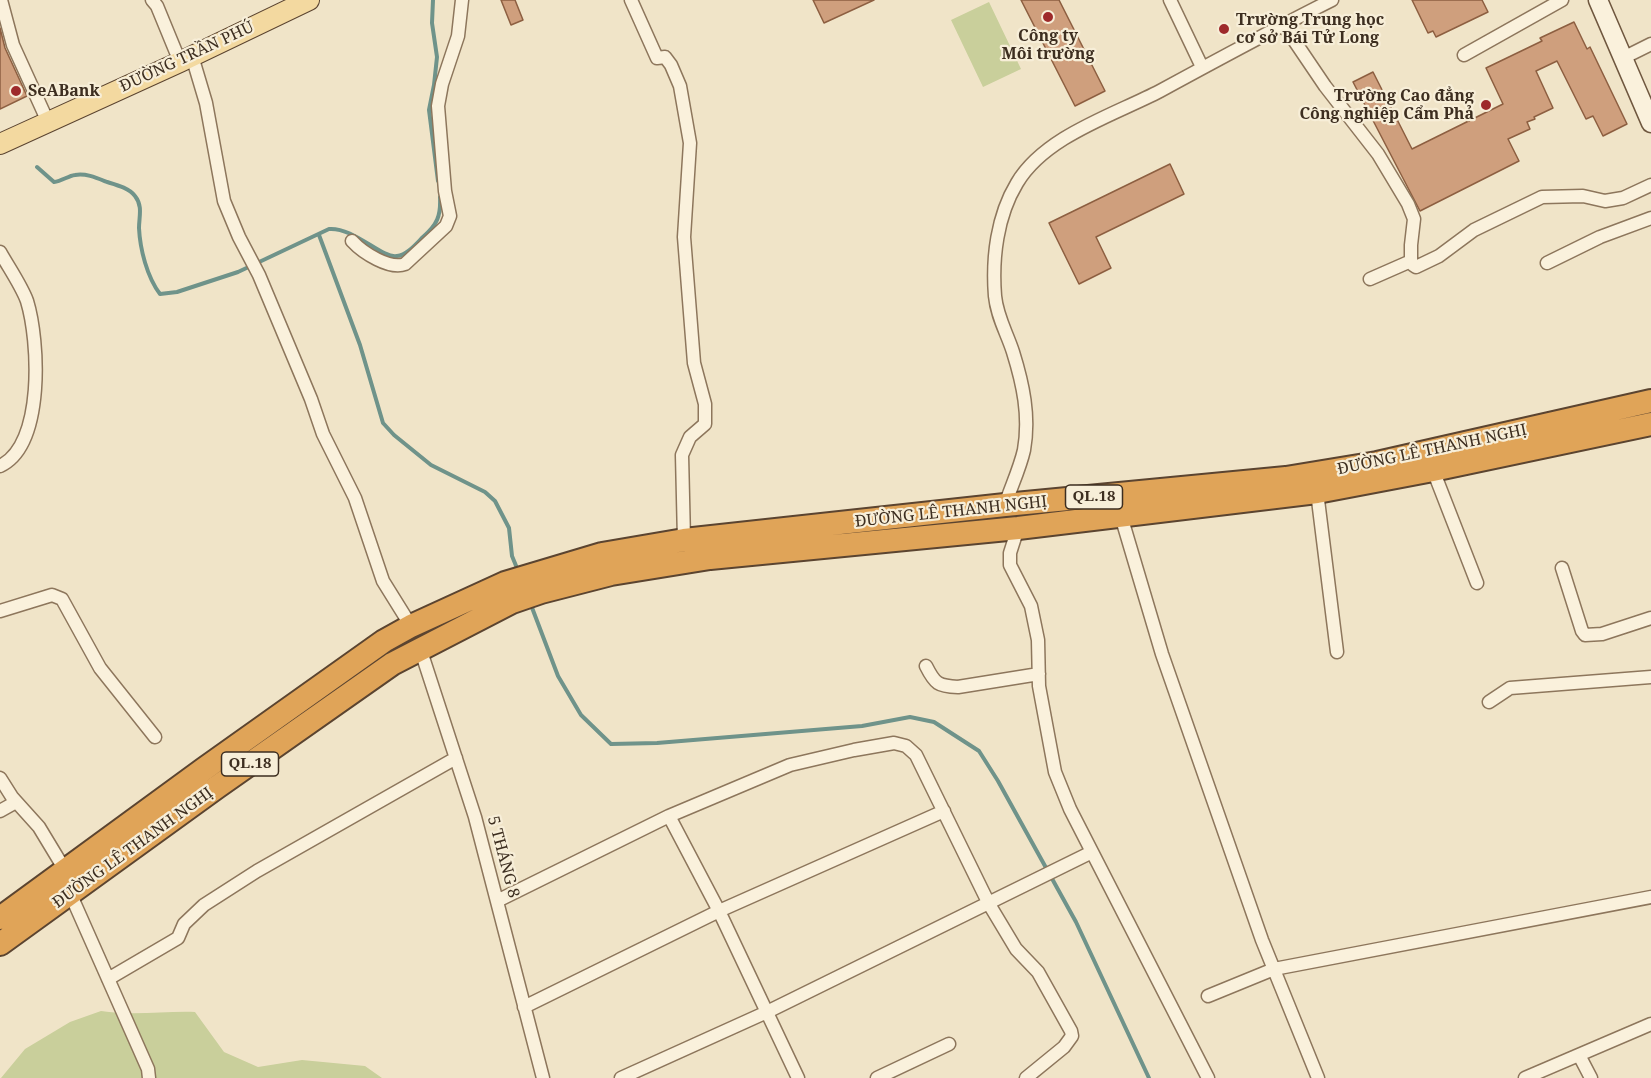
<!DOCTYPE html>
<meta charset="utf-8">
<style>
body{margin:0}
canvas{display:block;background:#f0e4c8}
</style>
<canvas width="1651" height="1078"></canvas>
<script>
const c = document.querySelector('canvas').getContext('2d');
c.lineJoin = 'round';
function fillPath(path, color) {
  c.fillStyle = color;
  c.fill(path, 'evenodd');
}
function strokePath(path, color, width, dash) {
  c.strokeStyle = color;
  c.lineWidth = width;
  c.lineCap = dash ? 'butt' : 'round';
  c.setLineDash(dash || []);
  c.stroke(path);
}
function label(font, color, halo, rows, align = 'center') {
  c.font = font + ' "Noto Serif",serif';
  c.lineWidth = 4.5;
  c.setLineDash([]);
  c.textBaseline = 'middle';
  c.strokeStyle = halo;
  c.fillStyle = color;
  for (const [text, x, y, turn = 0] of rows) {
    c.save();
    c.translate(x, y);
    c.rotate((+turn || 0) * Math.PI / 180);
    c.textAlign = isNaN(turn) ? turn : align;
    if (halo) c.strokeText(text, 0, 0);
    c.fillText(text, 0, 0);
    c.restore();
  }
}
fillPath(new Path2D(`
 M989 2 1021 69 983 87 951 20Z
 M101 1011C132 1016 164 1011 195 1012L224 1052 258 1067 302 1060 365 1066 382 1078H1L25 1049 70 1022Z`), '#c9cf9b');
strokePath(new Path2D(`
 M433 0 432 23 437 57 434 85 429 110 438 181
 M37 167 54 182C62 181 68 176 75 175 86 173 97 178 107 182 117 185 129 188 135 196 143 206 139 217 139 228 140 249 147 277 160 294L177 292 238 272 329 229C354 227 382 259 397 256 407 255 416 244 423 237 437 225 441 216 440 197
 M319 235 360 345 383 423 394 435 431 465 485 492 495 501 509 528 512 556 519 573
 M531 605 558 676 581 715 611 744 657 743 862 726 910 717 934 722 979 751 998 781 1076 922 1149 1078`), '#6f938a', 4);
const building = new Path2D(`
 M501 0H515L523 20 511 25Z
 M813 0H874L824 23Z
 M1021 0H1059L1105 91 1075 106Z
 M1412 0H1482L1488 12 1436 37 1433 31 1428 33Z
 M1574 22 1587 49 1590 47 1627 124 1603 136 1593 116 1586 119 1557 61 1536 71 1553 108 1534 117 1535 119 1527 122 1530 129 1508 139 1519 161 1420 211 1353 82 1373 72 1412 149 1503 104 1486 68 1542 41 1540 38Z
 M0 28 5 48 27 96 0 109Z
 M1170 164 1184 194 1096 237 1111 268 1079 284 1049 223Z`);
fillPath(building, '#cf9f7d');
strokePath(building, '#8d5f41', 1.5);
const street = new Path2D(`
 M1 0 13 45 48 122
 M152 0 157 6 180 62
 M631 0 657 58 665 57 671 65 680 86 690 143 684 237 694 363 705 404V424L690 437 682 455 684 540
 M1170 0 1202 67
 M1283 24 1325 86 1378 154 1408 204 1414 219 1411 245V261L1413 265 1416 267 1439 256 1474 230 1542 197 1583 196 1605 201 1623 198 1651 185
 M1464 55 1562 0
 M192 56 206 103 224 201 239 237 259 275 311 399 323 434 355 498 383 581 411 626
 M1623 58 1651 44
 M352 241C363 253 390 270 405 264L446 226 450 216 445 191 438 106 442 84 458 36 462 0
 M0 252C9 268 21 285 27 301 39 340 45 445 0 466
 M1547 263 1600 237 1651 218
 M1370 279 1411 261
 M1433 470 1477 583
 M1317 492 1337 652
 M1005 505C1011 487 1020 468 1024 450 1030 416 1023 384 1013 352 1007 333 997 317 995 296 992 258 997 216 1017 183 1045 136 1114 115 1160 91 1217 60 1274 29 1332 0
 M1121 516 1162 654 1262 940 1318 1078
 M1018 528 1010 553V565L1031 606 1038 640 1039 686 1055 772 1070 809 1208 1078
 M1562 568 1582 631 1585 635 1602 634 1651 618
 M0 611 52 595 62 599 100 668 155 737
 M420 648 475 817 543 1078
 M926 666C935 684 938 686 958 687L1039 674
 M1489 702 1510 688 1651 677
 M0 778 12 797 39 827 65 870
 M0 811 16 802
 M669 816 719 911 798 1078
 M70 893 148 1069 149 1078
 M497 901 669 816 790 765 854 750 894 743 906 746 916 755 989 904 1016 949 1038 972 1071 1031 1072 1036 1064 1047 1026 1078
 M108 979 178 938 184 924 204 905 257 871 456 758
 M1208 996 1274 969 1651 897
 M524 1007 719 911 944 811
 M1579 1055 1591 1078
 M621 1078 767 1012 1092 852
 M877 1078 949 1044
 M1525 1078 1651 1024`);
const secondary = new Path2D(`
 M1598 0 1651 123`);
const primary = new Path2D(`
 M0 144 180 62 309 0`);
const highway = new Path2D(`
 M0 918 204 769 384 641 411 626 505 583 602 554 684 540 1005 505 1286 478 1377 463 1651 401
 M0 944 217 787 392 664 512 602 541 592 611 574 710 558 1018 528 1317 492 1433 470 1651 424`);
strokePath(street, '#8d765c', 15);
strokePath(secondary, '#6f573f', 21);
strokePath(primary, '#5b4430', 22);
strokePath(highway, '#5b4430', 26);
strokePath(street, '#faf1dc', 12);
strokePath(secondary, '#faf1dc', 18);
strokePath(primary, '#f3d9a0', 20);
strokePath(highway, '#e0a458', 22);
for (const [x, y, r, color] of [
 [1048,17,6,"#9e2a2b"],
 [1224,29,6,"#9e2a2b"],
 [16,91,6,"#9e2a2b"],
 [1486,105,6,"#9e2a2b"]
]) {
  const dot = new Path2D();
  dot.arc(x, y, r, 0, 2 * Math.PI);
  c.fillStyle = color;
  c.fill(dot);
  strokePath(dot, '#f7eed8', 2);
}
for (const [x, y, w] of [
 [1094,497,57],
 [250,764,57]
]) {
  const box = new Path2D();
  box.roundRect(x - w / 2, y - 12, w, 24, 4.5);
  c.fillStyle = '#f7eed8';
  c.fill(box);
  strokePath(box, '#3d2e20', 1.5);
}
label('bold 15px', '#3d2e20', null, [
 ["QL.18",1094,497],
 ["QL.18",250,764]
]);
label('bold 16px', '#3d2e20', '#f7eed8', [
 ["Trường Trung học",1236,20],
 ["cơ sở Bái Tử Long",1236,38],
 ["Công ty",1048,36,"center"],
 ["Môi trường",1048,54,"center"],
 ["SeABank",28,91],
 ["Trường Cao đẳng",1474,96,"right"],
 ["Công nghiệp Cẩm Phả",1474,114,"right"]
], 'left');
label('16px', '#3d2e20', '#f7eed8', [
 ["ĐƯỜNG TRẦN PHÚ",187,57,-25],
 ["ĐƯỜNG LÊ THANH NGHỊ",1432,450,-12],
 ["ĐƯỜNG LÊ THANH NGHỊ",951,512,-6],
 ["ĐƯỜNG LÊ THANH NGHỊ",133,848,-36],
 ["5 THÁNG 8",503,857,75]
]);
</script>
